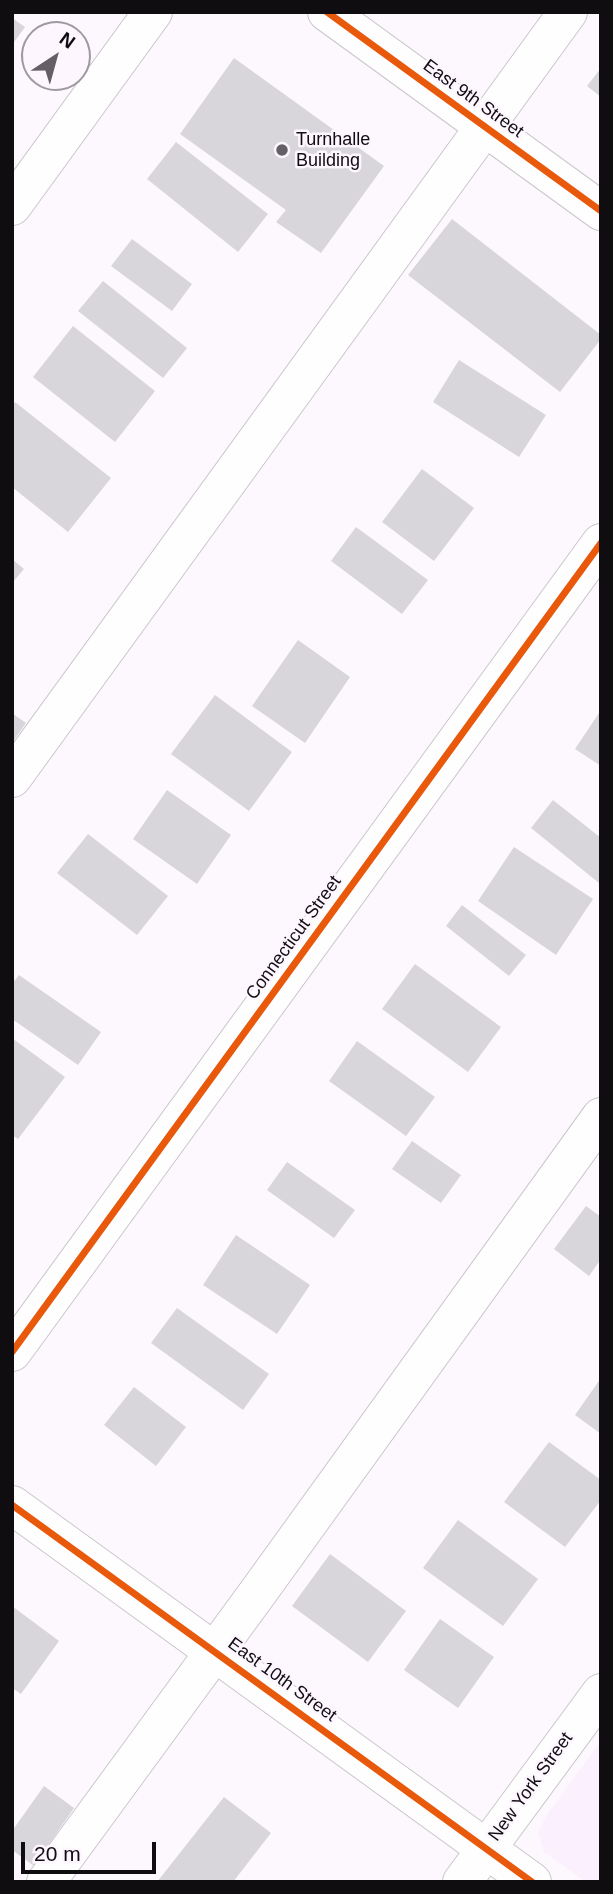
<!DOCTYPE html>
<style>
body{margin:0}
#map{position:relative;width:613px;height:1894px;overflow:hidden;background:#fcf8fd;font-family:Arial,sans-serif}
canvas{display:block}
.frame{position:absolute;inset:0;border:14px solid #100d11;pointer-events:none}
.north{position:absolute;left:21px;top:21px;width:70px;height:70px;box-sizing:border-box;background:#fdf6ff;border:2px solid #9e99a0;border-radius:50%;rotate:36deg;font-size:19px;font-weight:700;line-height:28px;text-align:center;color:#100d11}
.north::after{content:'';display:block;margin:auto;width:24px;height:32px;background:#635f64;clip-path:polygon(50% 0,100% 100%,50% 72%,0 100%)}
.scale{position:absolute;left:21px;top:1842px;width:135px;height:32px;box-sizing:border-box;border:4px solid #100d11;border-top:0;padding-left:9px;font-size:21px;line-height:24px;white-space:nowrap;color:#100d11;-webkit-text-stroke:5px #fdf6ff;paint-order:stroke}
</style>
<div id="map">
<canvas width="613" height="1894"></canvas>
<div class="frame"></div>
<div class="north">N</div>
<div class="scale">20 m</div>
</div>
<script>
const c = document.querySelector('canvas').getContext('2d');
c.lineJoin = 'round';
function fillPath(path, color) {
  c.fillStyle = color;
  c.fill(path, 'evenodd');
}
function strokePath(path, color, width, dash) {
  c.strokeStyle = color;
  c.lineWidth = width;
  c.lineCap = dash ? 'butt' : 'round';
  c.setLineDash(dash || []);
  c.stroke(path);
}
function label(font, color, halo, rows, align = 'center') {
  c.font = font + ' Arial,sans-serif';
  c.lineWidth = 5;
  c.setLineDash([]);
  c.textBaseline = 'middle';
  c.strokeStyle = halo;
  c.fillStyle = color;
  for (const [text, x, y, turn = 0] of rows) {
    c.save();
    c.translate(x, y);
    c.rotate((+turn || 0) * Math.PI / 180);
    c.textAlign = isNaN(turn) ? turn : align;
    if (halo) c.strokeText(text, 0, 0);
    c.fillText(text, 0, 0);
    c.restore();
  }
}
fillPath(new Path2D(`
 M601 1741V1882H586L544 1852 538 1832 547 1815Z`), '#faf0fe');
fillPath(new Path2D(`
 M12 18 25 27 12 45Z
 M234 58 384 166 321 253 276 222 286 210 180 134Z
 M601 68V97L587 86Z
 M176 142 268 214 238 252 147 179Z
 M452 219 601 335V339L560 392 408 275Z
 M132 239 192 284 172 311 111 266Z
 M103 281 187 348 163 378 78 311Z
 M73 326 155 391 115 442 33 377Z
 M459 360 546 415 519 457 433 402Z
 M15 402 111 478 68 532 12 487V406Z
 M422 469 474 508 434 561 382 522Z
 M356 527 428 580 402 614 331 561Z
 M12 559 24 569 12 583Z
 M298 640 350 677 305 743 252 706Z
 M215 695 292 752 249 811 171 754Z
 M601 710V766L575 749Z
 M12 713 26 723 12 743Z
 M167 790 231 835 197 884 133 839Z
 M553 800 601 838 599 883 531 828Z
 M88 834 168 896 137 935 57 873Z
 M514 847 593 899 556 955 478 901Z
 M462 905 526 955 509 976 446 926Z
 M415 964 501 1027 468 1072 382 1009Z
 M19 975 101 1032 78 1065 12 1019V984Z
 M12 1038 65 1077 18 1139 12 1135Z
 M357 1041 435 1097 406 1136 329 1081Z
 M412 1141 461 1175 441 1203 392 1169Z
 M287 1162 355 1210 334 1238 267 1190Z
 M586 1206 601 1217V1259L589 1276 554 1249Z
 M236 1235 310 1285 277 1334 203 1285Z
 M177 1308 269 1374 243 1410 151 1343Z
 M601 1378V1434L575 1415Z
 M134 1387 186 1427 156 1466 104 1425Z
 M549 1442 601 1480V1500L565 1547 504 1502Z
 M458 1520 538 1579 503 1626 423 1568Z
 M330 1554 406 1611 368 1662 292 1606Z
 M12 1606 59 1641 21 1694 12 1688Z
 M440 1619 494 1657 458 1708 404 1670Z
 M44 1786 74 1808 34 1866 12 1850V1831Z
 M224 1797 271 1833 233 1882H157Z`), '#d9d6db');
const minor = new Path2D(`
 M327 12 601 211
 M12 206 153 12
 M12 778 568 12
 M12 1352 601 543
 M12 1505 532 1882
 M46 1882 259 1591 601 1117
 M462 1882 601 1693`);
strokePath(minor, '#cac6cb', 40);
strokePath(minor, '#fffeff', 38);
strokePath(new Path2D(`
 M327 12 601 211
 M12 1352 601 543
 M12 1505 532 1882`), '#e8590c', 7);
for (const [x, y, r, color] of [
 [282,150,7,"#635f64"]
]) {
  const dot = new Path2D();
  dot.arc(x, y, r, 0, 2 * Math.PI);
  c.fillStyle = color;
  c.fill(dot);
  strokePath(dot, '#fdf6ff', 2.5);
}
label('18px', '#100d11', '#fdf6ff', [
 ["East 9th Street",473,99,36],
 ["Connecticut Street",294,938,-54],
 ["East 10th Street",282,1680,36],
 ["New York Street",531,1787,-54]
]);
label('18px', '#100d11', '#fdf6ff', [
 ["Turnhalle",296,140],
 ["Building",296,161]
], 'left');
</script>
